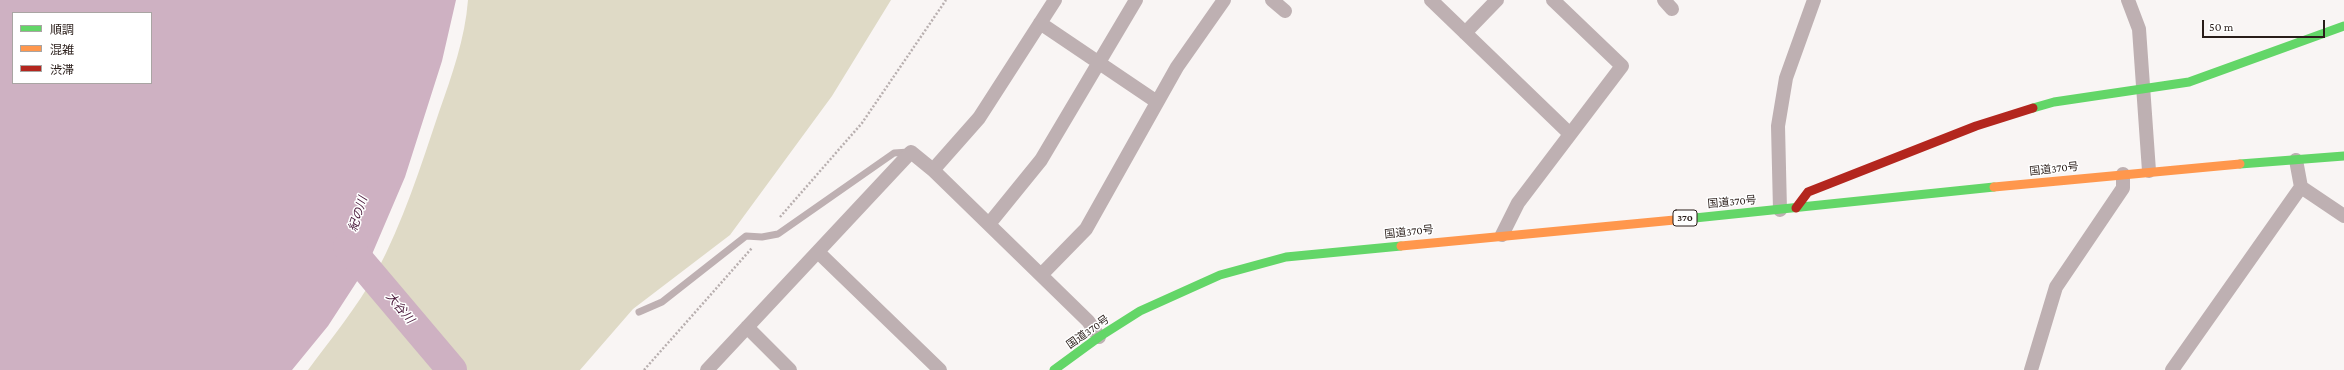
<!DOCTYPE html>
<meta charset="utf-8">
<style>
body{margin:0}
#map{position:relative;width:2344px;height:370px;overflow:hidden;background:#f9f5f4;font-family:"Crimson Pro","Noto Sans JP",serif}
canvas{display:block}
.legend{position:absolute;left:12px;top:12px;width:140px;height:72px;box-sizing:border-box;background:#fff;border:1px solid #a9a5a3;margin:0;padding:5px 7px;list-style:none;font-size:12px;color:#291d19}
.legend li{display:flex;align-items:center;gap:8px;height:20px}
.legend b{width:20px;border:1px solid #a9a5a3}
.scale{position:absolute;left:2202px;top:20px;width:123px;height:18px;box-sizing:border-box;border:2px solid #291d19;border-top:0;padding-left:5px;font-size:12px;line-height:14px;white-space:nowrap;color:#291d19;-webkit-text-stroke:3px #fff;paint-order:stroke}
</style>
<div id="map">
<canvas width="2344" height="370"></canvas>
<ul class="legend">
<li><b style="height:5px;background:#63d668"></b>順調</li>
<li><b style="height:5px;background:#ff974d"></b>混雑</li>
<li><b style="height:5px;background:#b3261e"></b>渋滞</li>
</ul>
<div class="scale">50 m</div>
</div>
<script>
const c = document.querySelector('canvas').getContext('2d');
c.lineJoin = 'round';
function fillPath(path, color) {
  c.fillStyle = color;
  c.fill(path, 'evenodd');
}
function strokePath(path, color, width, dash) {
  c.strokeStyle = color;
  c.lineWidth = width;
  c.lineCap = dash ? 'butt' : 'round';
  c.setLineDash(dash || []);
  c.stroke(path);
}
function label(font, color, halo, rows, align = 'center') {
  c.font = font + ' "Crimson Pro","Noto Sans JP",serif';
  c.lineWidth = 3;
  c.setLineDash([]);
  c.textBaseline = 'middle';
  c.strokeStyle = halo;
  c.fillStyle = color;
  for (const [text, x, y, turn = 0] of rows) {
    c.save();
    c.translate(x, y);
    c.rotate((+turn || 0) * Math.PI / 180);
    c.textAlign = isNaN(turn) ? turn : align;
    if (halo) c.strokeText(text, 0, 0);
    c.fillText(text, 0, 0);
    c.restore();
  }
}
fillPath(new Path2D(`
 M468 0H891L832 96 730 235 633 309 580 370H308C331 339 357 307 376 273 403 222 421 166 439 112 452 75 465 39 468 0Z`), '#dfdac6');
fillPath(new Path2D(`
 M0 0H456L442 61 405 177 367 266 328 326 292 370H0ZM13 13H151V83H13Z`), '#ceb1c2');
strokePath(new Path2D(`
 M348 247 452 370`), '#ceb1c2', 30);
strokePath(new Path2D(`
 M780 217 862 123 946 0
 M644 370 752 248`), '#b8afaf', 2.5, [2, 2]);
strokePath(new Path2D(`
 M639 312 662 302 746 236 762 237 778 234 894 153 909 152`), '#beb0b2', 7);
strokePath(new Path2D(`
 M1272 0 1285 11
 M1431 0 1570 134
 M1664 0 1672 9
 M2128 0 2139 29 2149 171
 M1040 23 1157 102
 M1465 33 1497 0
 M933 170 979 118 1055 0
 M2301 187 2344 216
 M1780 210 1778 126 1786 78 1814 0
 M989 224 1041 160 1136 0
 M1502 235 1518 203 1622 66 1553 0
 M818 252 940 370
 M1041 275 1086 229 1177 67 1224 0
 M747 327 790 370
 M707 370 911 152 933 170 1088 321 1099 337
 M2031 370 2056 287 2123 188V174
 M2172 370 2301 187 2296 160`), '#beb0b2', 14);
strokePath(new Path2D(`
 M2033 108 2054 102 2189 82 2344 26
 M2240 164 2344 156
 M1685 219 1994 187
 M1054 370 1099 337 1140 311 1220 275 1286 257 1401 246`), '#63d668', 9);
strokePath(new Path2D(`
 M1994 187 2240 164
 M1401 246 1685 219`), '#ff974d', 9);
strokePath(new Path2D(`
 M1796 208 1808 192 1976 126 2033 108`), '#b3261e', 9);
for (const [x, y, w] of [
 [1685,218,24]
]) {
  const box = new Path2D();
  box.roundRect(x - w / 2, y - 8, w, 16, 3);
  c.fillStyle = '#fff';
  c.fill(box);
  strokePath(box, '#291d19', 1);
}
label('bold 10px', '#291d19', null, [
 ["370",1685,218]
]);
label('11px', '#291d19', '#fff', [
 ["国道370号",2054,169,-6],
 ["国道370号",1732,202,-5],
 ["国道370号",1409,232,-6],
 ["国道370号",1088,332,-35]
]);
label('italic 12px', '#49183a', '#fff', [
 ["紀の川",358,214,-72],
 ["大谷川",400,308,50]
]);
</script>
